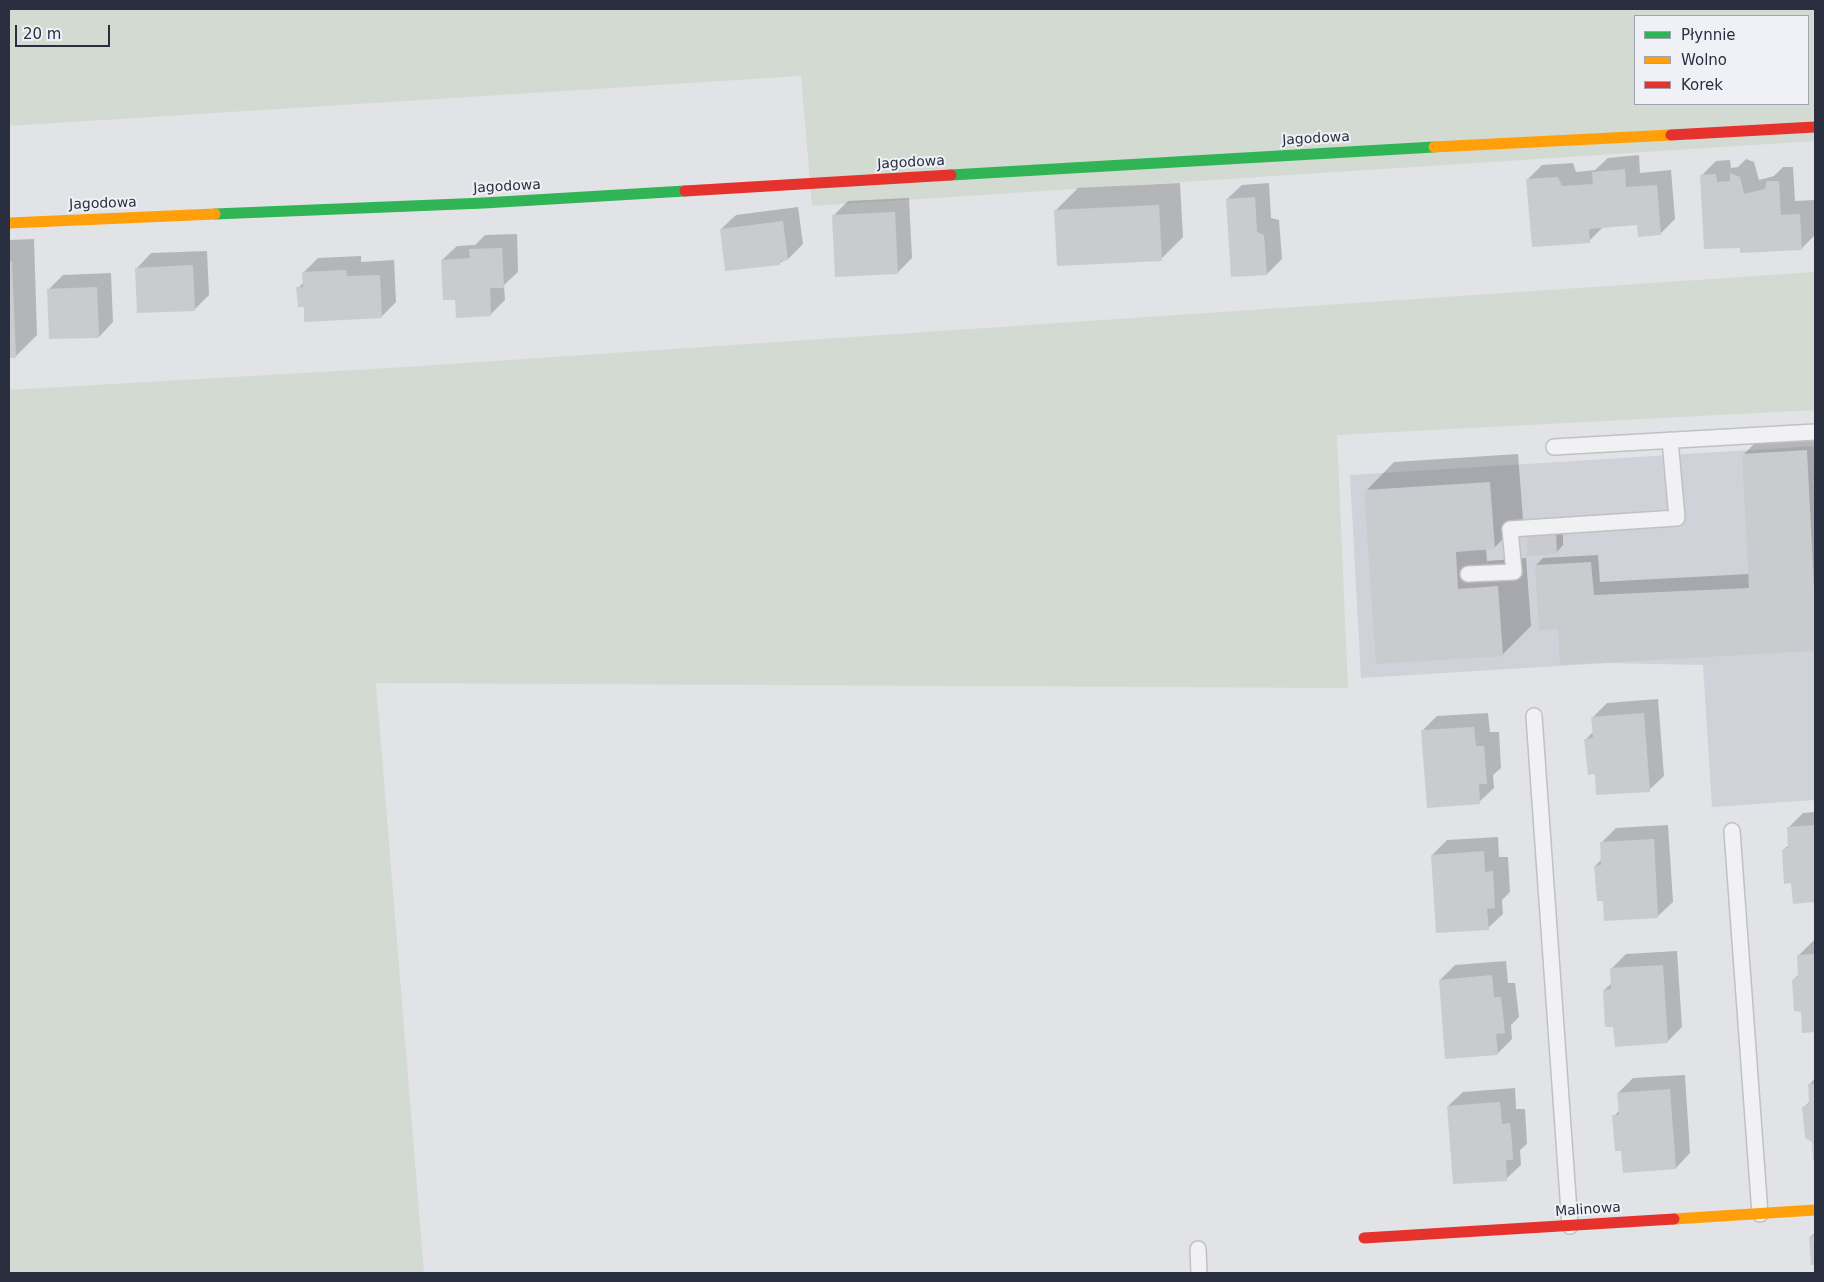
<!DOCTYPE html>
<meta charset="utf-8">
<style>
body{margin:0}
#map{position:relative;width:1824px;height:1282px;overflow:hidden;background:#e2e3e6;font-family:"DejaVu Sans",sans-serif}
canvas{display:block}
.frame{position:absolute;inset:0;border:10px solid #292f3f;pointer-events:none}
.legend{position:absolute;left:1634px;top:15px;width:175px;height:90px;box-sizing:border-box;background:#eff1f6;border:1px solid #a0a3ad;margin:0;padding:6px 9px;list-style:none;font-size:15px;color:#292f3f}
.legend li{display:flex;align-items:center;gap:10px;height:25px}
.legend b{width:25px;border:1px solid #a0a3ad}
.scale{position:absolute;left:15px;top:25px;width:95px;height:22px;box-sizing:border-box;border:2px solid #292f3f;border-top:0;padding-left:6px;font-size:15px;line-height:18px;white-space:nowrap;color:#292f3f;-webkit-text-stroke:4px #eff1f6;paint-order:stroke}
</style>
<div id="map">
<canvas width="1824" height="1282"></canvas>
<div class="frame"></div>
<ul class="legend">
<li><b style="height:6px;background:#30b455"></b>Płynnie</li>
<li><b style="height:6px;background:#ff9f0a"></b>Wolno</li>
<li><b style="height:6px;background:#e5322d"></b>Korek</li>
</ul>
<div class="scale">20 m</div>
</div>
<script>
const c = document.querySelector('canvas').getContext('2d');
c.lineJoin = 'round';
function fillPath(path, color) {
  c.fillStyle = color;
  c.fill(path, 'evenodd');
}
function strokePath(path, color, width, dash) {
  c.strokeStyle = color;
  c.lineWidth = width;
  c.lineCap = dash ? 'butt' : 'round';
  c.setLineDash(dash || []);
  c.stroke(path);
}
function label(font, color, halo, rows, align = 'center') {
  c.font = font + ' "DejaVu Sans",sans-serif';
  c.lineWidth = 4;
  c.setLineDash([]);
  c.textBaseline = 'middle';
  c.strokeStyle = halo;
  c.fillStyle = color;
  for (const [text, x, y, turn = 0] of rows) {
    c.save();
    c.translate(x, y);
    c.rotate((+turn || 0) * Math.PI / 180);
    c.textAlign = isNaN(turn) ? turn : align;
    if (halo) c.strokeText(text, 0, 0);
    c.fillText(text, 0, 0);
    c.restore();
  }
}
fillPath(new Path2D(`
 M1815 446V800L1712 807 1703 665 1608 663 1361 678 1350 475Z`), '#d0d2d9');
fillPath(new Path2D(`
 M9 9H1815V141L812 206 801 76 9 126ZM1635 16H1808V104H1635Z
 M1815 272V410L1337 435 1348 688 376 683 424 1273H9V390L406 367Z`), '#d2dad2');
fillPath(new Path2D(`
 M1639 155 1640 173 1671 170 1675 219 1660 234 1638 224 1604 226 1589 241 1527 180 1542 165 1573 163 1576 172 1595 170 1608 158Z
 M1746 159 1754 162 1759 180 1774 176 1783 167H1793L1795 201 1814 200 1815 235 1801 249 1741 246 1701 176 1716 161 1730 160 1731 168 1738 167Z
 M1180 183 1183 237 1161 259 1056 210 1078 188Z
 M1269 183 1271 218 1279 220 1282 259 1267 274 1227 199 1242 185Z
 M909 198 912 258 897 273 833 216 848 201Z
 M798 207 803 244 788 259 779 263 721 229 736 215Z
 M517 234 518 272 504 285 505 300 490 315 456 299 442 260 457 246 475 245 485 235Z
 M34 239 37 335 15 357H9V240Z
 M207 251 209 295 194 310 137 268 151 253Z
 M361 256V262L394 260 396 302 381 317 305 306 298 288 304 282 303 273 318 258Z
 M111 273 113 322 99 337 48 290 63 275Z
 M1815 436V650L1561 664 1559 626 1536 565 1543 558 1598 555 1600 582 1749 574 1743 455 1758 440Z
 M1518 454 1523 519 1494 548H1486L1487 561 1526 558 1531 626 1502 655 1366 491 1394 462Z
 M1563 525V545L1556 553 1528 555Z
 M1658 699 1664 776 1649 790 1596 773 1586 739 1593 732 1592 718 1607 703Z
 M1488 713 1490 732H1499L1501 768 1493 775 1494 788 1479 802 1422 731 1437 716Z
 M1815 812V901L1794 902 1792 882 1783 850 1789 845 1788 828 1803 813Z
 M1668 825 1673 902 1658 916 1606 920 1604 900 1595 866 1602 859 1601 843 1616 828Z
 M1498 837 1499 857H1508L1510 892 1502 900 1503 914 1488 928 1432 855 1447 840Z
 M1813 941H1815V1031H1804L1802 1011 1793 980 1799 974 1798 956Z
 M1677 951 1682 1027 1667 1042 1615 1025 1604 990 1612 983 1611 969 1626 954Z
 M1506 961 1508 983H1515L1519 1017 1511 1025 1512 1039 1497 1054 1440 980 1455 965Z
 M1685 1075 1690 1153 1676 1168 1623 1150 1614 1116 1620 1110 1618 1093 1633 1078Z
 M1815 1078V1159H1814L1813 1141 1804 1107 1810 1101 1809 1085Z
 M1515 1088 1516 1109H1525L1527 1144 1520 1150 1521 1165 1506 1179 1448 1106 1463 1092Z
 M1815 1233V1264H1812L1810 1237Z`), '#0003');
fillPath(new Path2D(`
 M1625 169 1626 187 1657 185 1661 235 1638 237 1637 225 1589 229 1590 243 1532 247 1526 179 1558 177 1562 186 1593 184 1592 172Z
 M1730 173 1740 177 1744 194 1765 189 1767 181H1779L1781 215 1800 214 1802 250 1740 253V248L1704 249 1700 175 1716 174 1717 182 1730 181Z
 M1255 197 1257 232 1264 235 1267 275 1231 277 1226 199Z
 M1159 205 1162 261 1057 266 1054 210Z
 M895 212 898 274 835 277 832 215Z
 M783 221 788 260 780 261V265L725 271 720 229Z
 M502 248 504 288H490L491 316 456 318 455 300H443L441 260 470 258 469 249Z
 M9 261H12L16 358H9Z
 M193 265 195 311 137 313 135 268Z
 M346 270 347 276 380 275 382 318 304 322V307H298L296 287H303L302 272Z
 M97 287 99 338 49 339 47 289Z
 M1807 450 1815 607V651L1560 665 1558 629 1539 630 1535 565 1591 562 1594 595 1749 588 1742 454Z
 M1490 482 1495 549 1456 552 1458 589 1498 586 1503 656 1376 664 1364 490Z
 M1556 531 1557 554 1527 556V532Z
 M1644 713 1650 792 1596 795 1595 774 1588 775 1584 739 1593 738 1591 717Z
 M1474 727 1476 746H1484L1487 784H1479L1480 804 1427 808 1421 730Z
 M1815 825V902L1793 904 1791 883 1784 884 1782 850 1788 848 1787 827Z
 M1654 839 1658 918 1604 921 1603 901H1597L1594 866 1601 865 1600 842Z
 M1484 851 1485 872 1493 871 1495 908 1487 909 1489 930 1436 933 1431 855Z
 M1815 954V1032L1802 1033 1801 1012 1794 1011 1792 980 1798 976 1797 955Z
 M1663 965 1668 1043 1615 1047 1613 1027H1605L1603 990 1611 989 1610 968Z
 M1492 975 1494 997H1501L1505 1033 1496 1034 1498 1055 1445 1059 1439 980Z
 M1808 1084H1815V1160H1813L1812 1142 1805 1138 1802 1107 1809 1104Z
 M1670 1089 1676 1169 1623 1173 1621 1151H1615L1612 1115H1619L1617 1093Z
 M1500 1102 1502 1124 1510 1123 1512 1142 1513 1160H1506L1507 1181 1453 1184 1447 1106Z
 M1815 1236V1265H1811L1809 1237Z`), '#cacbce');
const lane = new Path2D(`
 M1554 447 1815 432
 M1468 574 1514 572 1510 529 1677 518 1670 440
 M1534 716 1570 1226
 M1732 831 1760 1214
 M1198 1249 1199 1273`);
strokePath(lane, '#c0c1c4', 18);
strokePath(lane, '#f1f1f3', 15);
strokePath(new Path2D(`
 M951 175 1434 147
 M215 214 484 203 685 191`), '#30b455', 11);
strokePath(new Path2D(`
 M1434 147 1671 135
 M9 223 215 214
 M1674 1219 1815 1210`), '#ff9f0a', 11);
strokePath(new Path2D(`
 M1671 135 1815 127
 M685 191 951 175
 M1364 1238 1674 1219`), '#e5322d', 11);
label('14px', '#292f3f', '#eff1f6', [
 ["Jagodowa",1316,139,-3],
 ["Jagodowa",911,163,-3],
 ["Jagodowa",507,187,-3],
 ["Jagodowa",103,204,-2],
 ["Malinowa",1588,1210,-4]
]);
</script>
